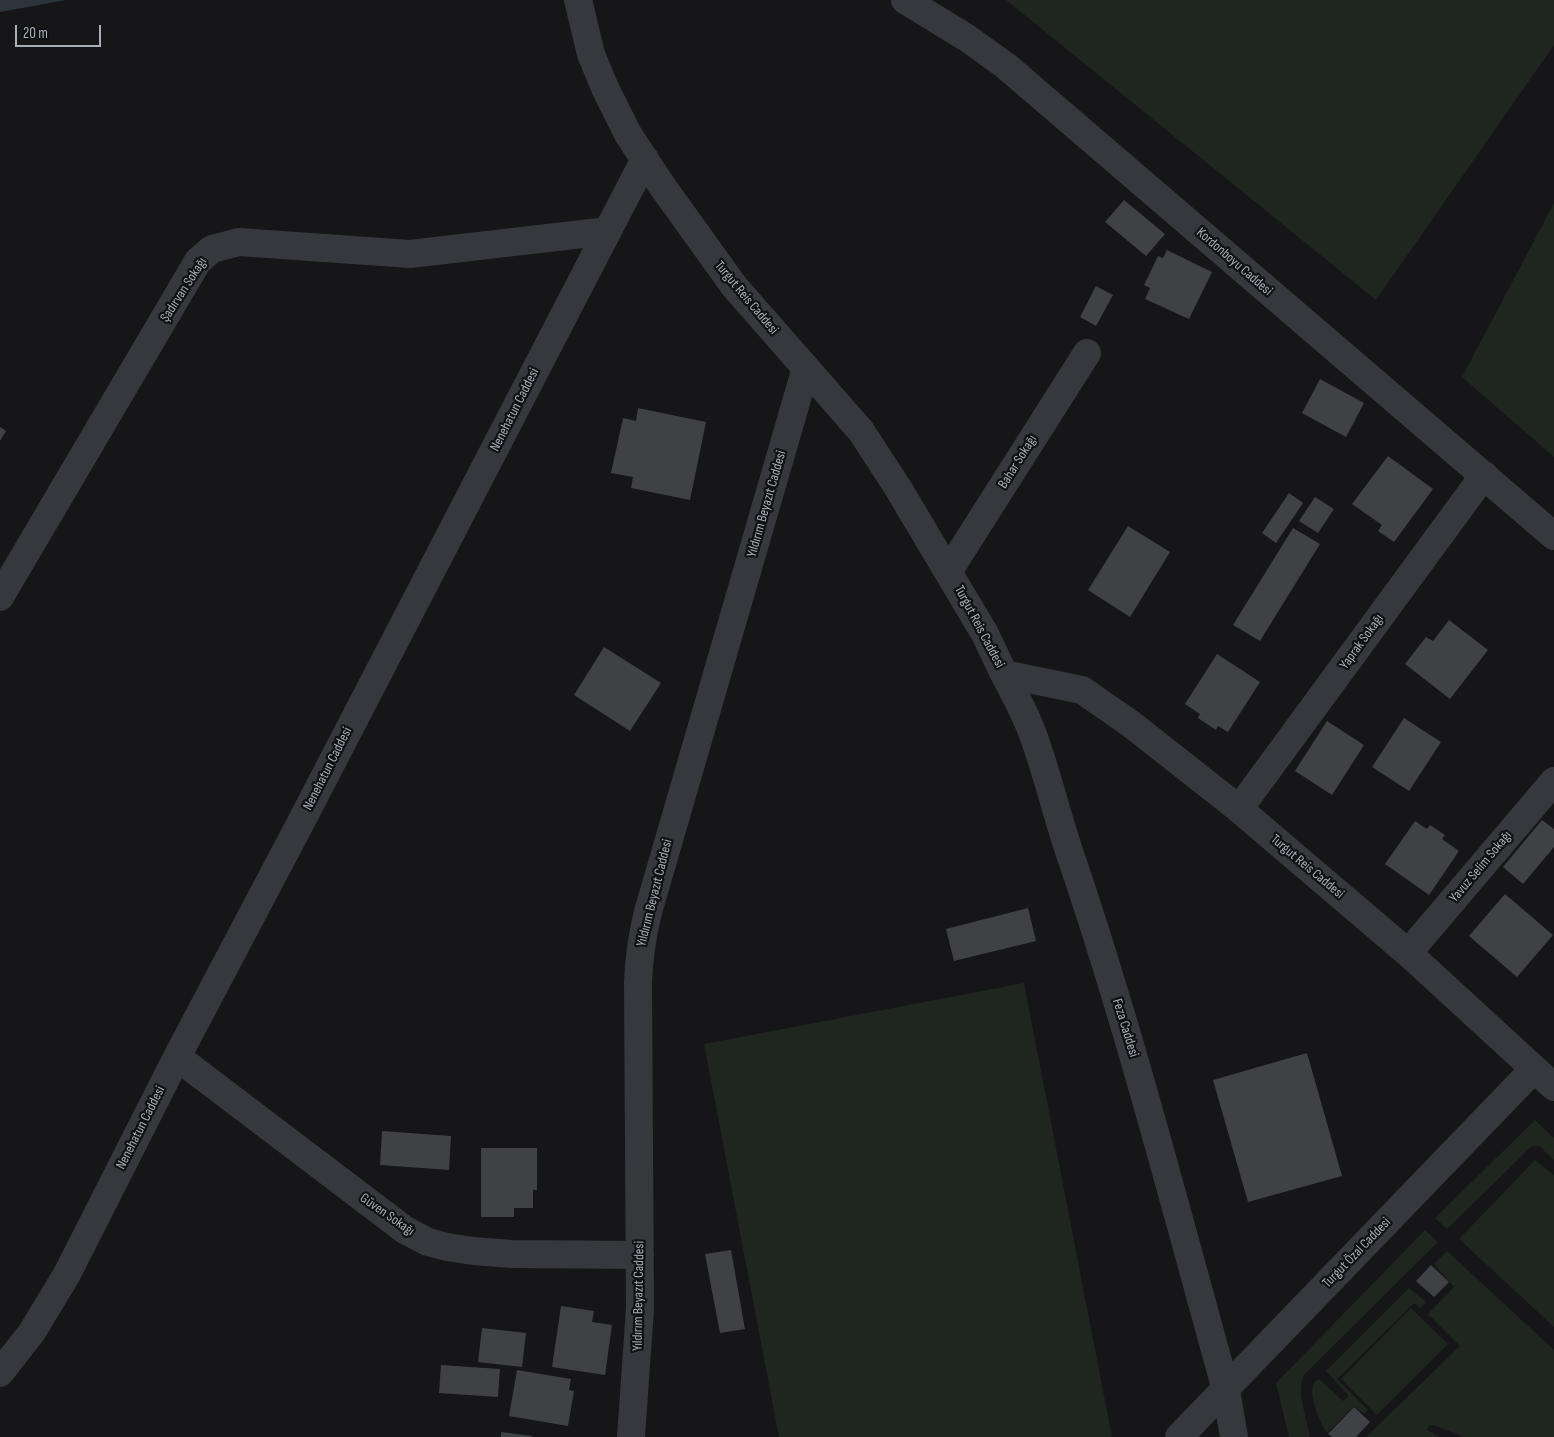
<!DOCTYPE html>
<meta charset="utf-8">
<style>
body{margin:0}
#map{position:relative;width:1554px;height:1437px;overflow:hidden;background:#161618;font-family:"Sofia Sans Condensed",sans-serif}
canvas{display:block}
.scale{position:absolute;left:15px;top:25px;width:86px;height:22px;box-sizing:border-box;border:2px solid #a8adb8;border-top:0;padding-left:6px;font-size:15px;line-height:18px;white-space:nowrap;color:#a8adb8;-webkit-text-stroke:4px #111113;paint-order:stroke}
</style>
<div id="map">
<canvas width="1554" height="1437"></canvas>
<div class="scale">20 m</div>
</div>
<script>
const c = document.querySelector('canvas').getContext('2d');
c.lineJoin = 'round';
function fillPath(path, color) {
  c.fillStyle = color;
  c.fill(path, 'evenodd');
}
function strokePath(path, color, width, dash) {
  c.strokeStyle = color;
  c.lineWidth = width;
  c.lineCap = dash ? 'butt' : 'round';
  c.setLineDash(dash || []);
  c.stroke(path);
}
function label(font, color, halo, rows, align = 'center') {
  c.font = font + ' "Sofia Sans Condensed",sans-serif';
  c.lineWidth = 4.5;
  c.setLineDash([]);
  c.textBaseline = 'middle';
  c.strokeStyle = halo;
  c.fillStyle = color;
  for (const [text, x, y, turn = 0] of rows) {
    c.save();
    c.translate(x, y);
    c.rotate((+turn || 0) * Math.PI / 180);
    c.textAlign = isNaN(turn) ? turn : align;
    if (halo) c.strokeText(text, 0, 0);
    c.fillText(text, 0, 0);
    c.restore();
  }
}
fillPath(new Path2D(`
 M1006 0H1554V45L1376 300Z
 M1554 203V457L1462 377Z
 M1024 983 1112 1437H779L704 1044Z
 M1535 1120 1554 1138V1160L1539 1146H1532L1447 1229 1435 1218Z
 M1535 1160 1554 1175V1327L1459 1239Z
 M1425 1230 1438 1242 1304 1375C1296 1390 1307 1420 1310 1437H1289L1276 1383Z
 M1447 1251 1554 1350V1437H1463L1434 1425 1428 1426 1427 1430 1440 1437H1366L1460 1346 1428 1314 1454 1287 1434 1264Z
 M1409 1288 1426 1302 1420 1308 1414 1303 1337 1379 1368 1410 1364 1414 1354 1406 1327 1433C1320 1424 1309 1395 1313 1385 1315 1381 1316 1381 1319 1379L1343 1401 1349 1396 1326 1371Z
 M1411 1308 1448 1344 1377 1415 1341 1379Z`), '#1e261f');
fillPath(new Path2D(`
 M0 0H66L0 12Z`), '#2c353c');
fillPath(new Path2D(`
 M1124 200 1165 234 1146 256 1105 222Z
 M1167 250 1212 272 1189 319 1145 299 1150 288 1144 285 1158 256 1163 258Z
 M1096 286 1113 295 1096 326 1080 317Z
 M1320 379 1364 403 1346 437 1302 413Z
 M638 408 706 422 690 500 631 488 633 477 611 473 623 418 636 421Z
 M0 427 6 431 0 441Z
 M1388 456 1433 489 1394 542 1378 531 1382 525 1352 504Z
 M1289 493 1303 503 1276 543 1262 533Z
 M1315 497 1334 509 1318 533 1299 521Z
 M1128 526 1170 552 1130 617 1088 590Z
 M1293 528 1320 544 1260 641 1233 625Z
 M1449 620 1488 650 1450 699 1405 664 1426 637 1433 641Z
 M604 647 661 683 630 731 574 695Z
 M1217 654 1260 682 1228 732 1218 726 1216 730 1198 718 1200 714 1185 704Z
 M1404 718 1441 742 1409 791 1372 767Z
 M1327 721 1364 745 1332 795 1295 771Z
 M1542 820 1554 829V847L1523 884 1503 867Z
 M1415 821 1427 829 1430 825 1445 835 1442 839 1459 851 1429 895 1385 864Z
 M1505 894 1553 935 1517 977 1469 936Z
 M1028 908 1036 941 954 961 946 929Z
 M1307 1053 1342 1176 1248 1202 1213 1080Z
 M382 1131 451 1136 449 1170 380 1165Z
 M481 1148H537V1190H533V1208H514V1217H481Z
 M731 1250 745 1329 720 1333 705 1254Z
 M1431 1265 1449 1282 1434 1297 1416 1281Z
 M561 1306 594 1311 592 1322 612 1325 605 1375 552 1367Z
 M482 1328 526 1333 522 1367 478 1362Z
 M441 1365 500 1369 498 1397 439 1393Z
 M517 1370 571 1379 569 1390 574 1391 568 1426 509 1416Z
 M1354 1407 1370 1422 1356 1437H1332L1328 1434Z
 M501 1432 532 1436V1437H501Z`), '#404145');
strokePath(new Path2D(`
 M578 0 591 54 605 88 628 134 660 183 734 286 861 431 898 488 985 634 1004 674 1082 690 1131 724 1239 809 1408 953 1554 1087
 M905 0 967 38 1006 66 1554 536
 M948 572 1087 353
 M0 597 198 261 212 249 239 242 410 254 608 231
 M1004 674C1014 693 1024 711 1032 732 1047 772 1056 813 1070 854 1130 1030 1176 1210 1226 1390L1234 1437
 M1239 809 1484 475
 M1408 953 1554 781
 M177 1057 405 1230 428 1242 447 1247 473 1251 512 1254 640 1255
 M0 1373 32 1332 67 1274 177 1057 301 822 645 159
 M631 1437 640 1308 638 982C639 958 642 936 648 912L806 368
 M1179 1437 1534 1069`), '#37383d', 28);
label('14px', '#a8adb8', '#111113', [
 ["Kordonboyu Caddesi",1234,262,41],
 ["Şadırvan Sokağı",184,290,-57],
 ["Turgut Reis Caddesi",746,298,50],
 ["Nenehatun Caddesi",515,410,-63],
 ["Bahar Sokağı",1018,462,-58],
 ["Yıldırım Beyazıt Caddesi",767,504,-74],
 ["Turgut Reis Caddesi",979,627,62],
 ["Yaprak Sokağı",1362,642,-54],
 ["Nenehatun Caddesi",328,769,-63],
 ["Turgut Reis Caddesi",1307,867,40],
 ["Yavuz Selim Sokağı",1481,867,-50],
 ["Yıldırım Beyazıt Caddesi",655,893,-76],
 ["Feza Caddesi",1125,1028,73],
 ["Nenehatun Caddesi",141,1128,-63],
 ["Güven Sokağı",387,1215,35],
 ["Turgut Özal Caddesi",1357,1253,-46],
 ["Yıldırım Beyazıt Caddesi",639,1296,-89]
]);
</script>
